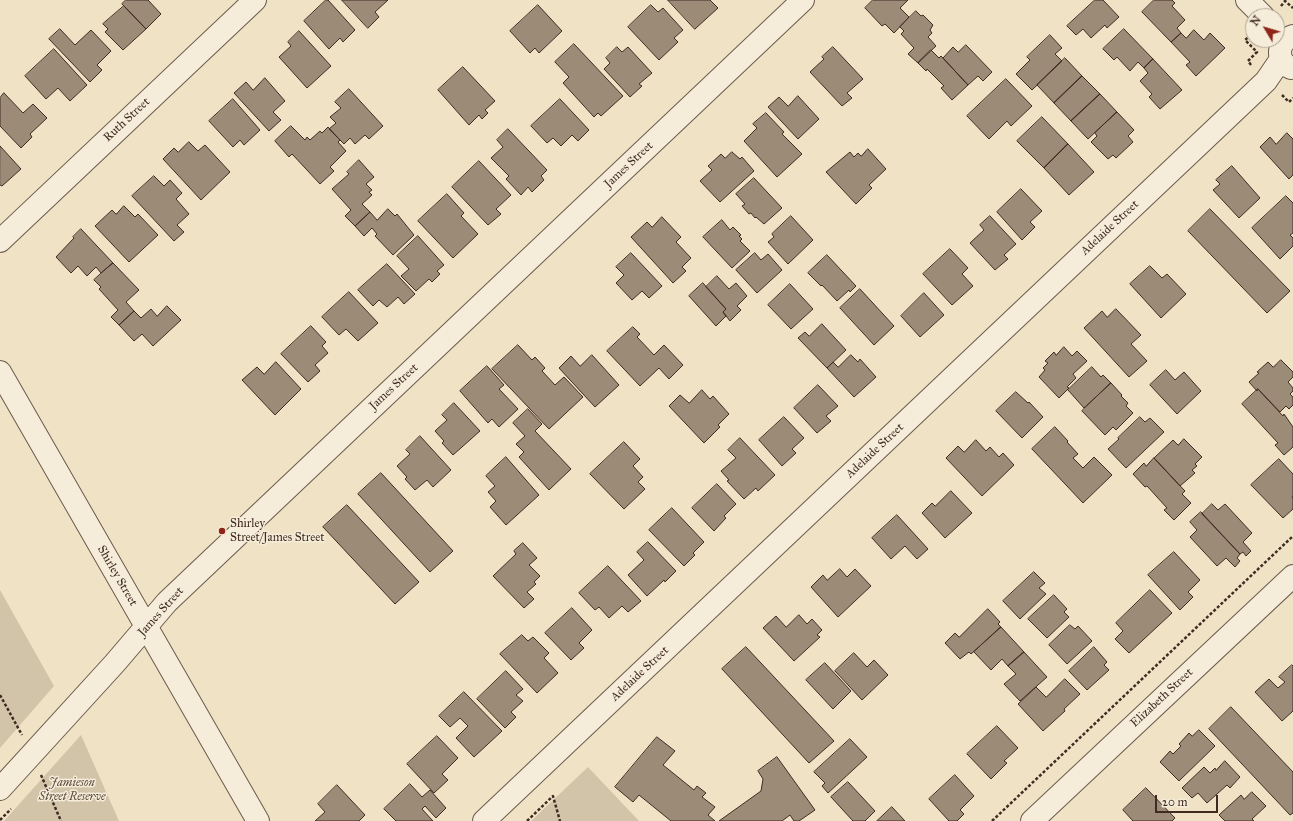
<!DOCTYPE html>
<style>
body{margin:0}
#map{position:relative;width:1293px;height:821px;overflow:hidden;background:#f0e3c5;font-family:"IM FELL Great Primer",serif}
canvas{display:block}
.north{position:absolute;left:1245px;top:8px;width:40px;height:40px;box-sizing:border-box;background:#f5edd9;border:1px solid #ad9f90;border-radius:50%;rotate:308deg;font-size:11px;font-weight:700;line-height:16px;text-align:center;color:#402b23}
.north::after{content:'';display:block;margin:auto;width:14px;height:18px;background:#8f2418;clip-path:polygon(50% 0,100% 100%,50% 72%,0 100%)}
.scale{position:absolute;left:1155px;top:795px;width:63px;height:18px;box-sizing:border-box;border:2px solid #402b23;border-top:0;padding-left:5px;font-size:12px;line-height:14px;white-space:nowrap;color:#402b23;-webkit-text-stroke:3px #f5edd9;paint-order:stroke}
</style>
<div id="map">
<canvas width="1293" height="821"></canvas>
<div class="north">N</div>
<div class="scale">20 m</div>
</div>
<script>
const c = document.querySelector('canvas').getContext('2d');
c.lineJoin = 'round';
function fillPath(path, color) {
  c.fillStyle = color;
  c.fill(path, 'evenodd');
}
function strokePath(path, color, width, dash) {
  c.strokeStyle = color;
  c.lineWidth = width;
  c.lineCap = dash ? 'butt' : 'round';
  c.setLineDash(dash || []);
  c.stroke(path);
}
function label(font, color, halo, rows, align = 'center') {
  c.font = font + ' "IM FELL Great Primer",serif';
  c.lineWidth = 3;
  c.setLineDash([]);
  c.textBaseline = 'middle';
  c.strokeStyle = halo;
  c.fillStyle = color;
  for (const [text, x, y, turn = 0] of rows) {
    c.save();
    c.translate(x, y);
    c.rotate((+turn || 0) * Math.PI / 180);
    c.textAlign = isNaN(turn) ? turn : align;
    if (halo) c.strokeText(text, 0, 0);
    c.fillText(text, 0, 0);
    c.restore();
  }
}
fillPath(new Path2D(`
 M0 590 54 686 0 748Z
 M81 735 119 821H4Z
 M588 767 639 821H531Z`), '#d2c4a9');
const building = new Path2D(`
 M126 0H148L161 14 146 29 122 4Z
 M326 0H328L355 30 343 42 340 38 329 49 304 21Z
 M342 0H388L375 12 379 17 368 28Z
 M668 0H710L718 8 695 29Z
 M873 0H908L900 8 909 17 894 33 885 24 882 26 865 8Z
 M1095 0H1103L1119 17 1107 28 1105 25 1091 38 1083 29 1076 35 1067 26Z
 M1154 0H1172L1175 3 1172 6 1185 20 1177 28 1181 33 1171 42 1142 12Z
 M538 5 562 31 539 53 535 48 530 53 510 31Z
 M651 5 658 12 663 8 683 30 674 38 678 42 659 60 628 27Z
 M124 6 146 29 123 50 105 32 108 29 103 24Z
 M916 11 921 16 923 15 933 25 930 30 932 33 928 37 936 46 918 63 908 54 914 48 901 34 904 31 900 27Z
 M60 29 75 45 91 30 111 51 97 65 102 70 90 82 49 39Z
 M1124 29 1153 59 1144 68 1138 62 1130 71 1117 57 1114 60 1103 49Z
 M1194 30 1204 40 1210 33 1225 48 1196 76 1186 65 1190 62 1171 42 1181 33 1186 38Z
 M299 31 331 66 307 88 279 57 291 46 288 42Z
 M1050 35 1062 48 1055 54 1062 61 1032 90 1016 74 1030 60 1027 57Z
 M574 44 623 96 601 116 598 113 594 117 563 83 569 77 555 62Z
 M966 45 992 72 983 81 978 76 968 85 943 58 953 47 958 52Z
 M617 47 622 52 628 47 652 73 639 84 642 86 630 97 604 69 610 63 606 58Z
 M833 47 863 79 847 93 852 98 842 106 810 72 824 59 822 57Z
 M54 49 87 85 70 101 58 88 46 99 25 76Z
 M931 50 939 58 941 56 968 85 952 100 941 88 944 86 927 69 926 71 918 63Z
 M1065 58 1082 76 1054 103 1037 85Z
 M1153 59 1182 90 1160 109 1149 97 1152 94 1140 81 1148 73 1144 68Z
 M463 67 495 101 485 110 488 113 482 119 479 115 469 125 438 90Z
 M1082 76 1100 94 1071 121 1054 103Z
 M265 78 285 101 273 112 281 120 269 131 234 93 246 82 253 90Z
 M1006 79 1032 106 1011 126 1007 121 989 139 967 116Z
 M349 89 383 126 369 139 365 135 355 144 350 138 344 144 329 129 336 123 330 117 341 108 335 102Z
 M4 93 23 113 33 104 47 118 30 134 32 137 21 148 0 126V98Z
 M1100 94 1117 112 1088 139 1071 121Z
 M798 96 819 119 798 139 768 107 779 97 788 106Z
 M233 99 260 130 244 145 240 140 233 147 209 121Z
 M560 99 589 130 578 141 572 135 561 146 553 138 547 143 531 126Z
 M1117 112 1134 130 1128 136 1133 142 1116 158 1113 155 1108 159 1091 142 1097 136 1095 133Z
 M766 113 784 132 782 134 802 154 777 177 744 141 757 128 753 124Z
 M1042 117 1068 144 1044 168 1017 141Z
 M291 126 305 140 307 137 310 140 320 131 322 133 328 127 340 140 338 142 346 151 330 167 334 171 320 184 292 154 289 157 275 141Z
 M508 129 547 170 541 176 544 180 532 192 528 187 521 195 506 179 509 176 491 158 503 147 497 140Z
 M1287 133 1293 139V175L1289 179 1260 147 1270 137 1276 144Z
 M189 142 198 151 205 145 230 172 201 200 163 159 174 148 178 152Z
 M1068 144 1094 172 1069 195 1044 168Z
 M0 146 21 169 2 186 0 185Z
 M868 149 886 169 869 185 872 188 856 204 826 172 850 152 854 157 858 153 861 156Z
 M732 152 740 159 742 157 754 171 720 202 700 181 712 170 708 166 721 154 725 158Z
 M359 160 374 177 366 184 372 190 369 192 372 195 362 204 370 212 355 226 345 216 351 210 332 189 349 174 347 172Z
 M479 161 511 195 496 209 501 214 488 225 452 187Z
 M1232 166 1260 198 1239 218 1213 190 1220 184 1216 180Z
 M154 176 164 186 170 180 182 193 176 199 189 214 177 225 184 232 174 241 132 196Z
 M754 178 782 208 764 224 756 217 755 218 751 213 749 214 742 206 745 204 736 194Z
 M1021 189 1042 211 1030 222 1035 227 1022 240 997 212Z
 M447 194 464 213 461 216 478 234 453 258 418 221Z
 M1286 196 1293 203V233L1290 235 1293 238V246L1280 259 1252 228Z
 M124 206 135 217 138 214 158 235 129 262 95 226 112 210 116 214Z
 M388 209 395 216 397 214 414 235 393 255 375 236 377 234 372 228 364 236 355 226 370 212 377 220Z
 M1210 209 1290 291 1267 313 1188 231Z
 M791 216 813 240 788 264 768 242 774 237 772 234Z
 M990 216 1016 244 1004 255 1008 259 995 270 970 243 984 230 980 225Z
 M662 217 681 237 676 242 691 258 682 267 686 271 673 283 631 237 647 222 652 227Z
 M722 220 730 230 733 227 741 235 739 236 742 239 740 241 750 251 732 268 703 237Z
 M81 229 113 263 101 273 96 267 87 276 78 266 71 273 56 257 74 238 73 237Z
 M418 236 444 265 437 271 440 274 432 282 429 279 416 291 401 276 409 269 397 256Z
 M950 249 968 268 962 274 973 286 952 305 923 274Z
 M631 253 662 286 649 298 642 291 632 300 616 283 624 275 616 267Z
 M755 253 761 260 768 254 782 270 757 293 736 270Z
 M827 255 856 286 850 292 849 290 837 301 822 285 821 286 808 273Z
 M113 263 139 290 126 302 134 311 119 325 111 317 118 310 99 289 101 287 94 280Z
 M387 264 415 294 404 304 398 297 387 307 379 300 373 306 358 290Z
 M1150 266 1162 278 1167 274 1186 294 1161 318 1130 284Z
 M717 276 729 289 736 283 747 296 737 306 741 310 730 321 723 312 726 309 706 287Z
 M703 283 726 309 723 312 726 316 716 326 689 296Z
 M790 284 813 309 791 329 768 305Z
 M860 289 894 326 874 345 840 308Z
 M349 292 378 323 358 341 346 329 339 335 322 317Z
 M924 293 944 315 920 337 901 316Z
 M167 306 181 320 153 346 142 334 134 341 119 325 134 311 141 318 151 309 157 316Z
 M1116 309 1141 335 1131 344 1147 361 1129 377 1084 328 1102 311 1107 317Z
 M822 324 846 350 827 368 798 338 805 332 809 336Z
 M311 326 326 342 322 346 328 353 315 365 320 371 308 382 281 354Z
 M633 327 640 334 637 337 654 355 664 345 683 365 669 379 659 368 640 386 607 351Z
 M518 345 532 360 535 357 545 368 542 371 555 385 564 377 583 397 549 429 492 369Z
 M1064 347 1072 356 1077 351 1087 361 1073 374 1076 378 1067 387 1069 388 1059 398 1039 377 1045 370 1043 368 1048 363 1045 361 1054 352 1056 355Z
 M592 355 619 385 595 407 559 368 571 356 580 366Z
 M851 355 858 362 860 359 876 377 854 397 827 368 833 362 838 367Z
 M1281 360 1293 372V377L1288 382 1293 388V391L1290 394 1293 397V405L1289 409 1286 406 1280 412 1258 389 1257 391 1249 382 1259 373 1257 372 1268 362 1273 367Z
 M276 362 301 389 275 415 242 380 257 367 264 374Z
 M487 366 504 385 499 389 518 409 499 427 492 419 488 423 460 391Z
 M1092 367 1101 377 1103 375 1111 383 1084 408 1068 390Z
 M1166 370 1175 380 1184 372 1201 391 1177 414 1150 385Z
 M1111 383 1122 395 1121 396 1128 403 1126 406 1133 413 1116 430 1113 427 1105 435 1082 411Z
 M818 385 838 406 826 416 831 421 817 433 794 408Z
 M1258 389 1283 416 1284 414 1293 427V447L1284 455 1275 445 1278 443 1242 404Z
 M702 390 710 399 713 396 729 414 718 425 720 427 704 443 669 406 680 395 689 403Z
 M1016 392 1028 403 1029 402 1043 417 1022 438 996 411Z
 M454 403 480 431 453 455 442 443 444 441 435 431 447 420 442 415Z
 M528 409 542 424 535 431 571 469 549 490 519 457 524 452 516 444 525 436 513 423Z
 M784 417 804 438 792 449 796 453 782 466 759 440Z
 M1140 417 1145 422 1150 418 1164 432 1126 468 1108 449 1119 439 1118 438Z
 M1055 427 1068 441 1067 442 1078 454 1073 458 1083 468 1094 457 1112 475 1083 503 1032 449Z
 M420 436 451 470 433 487 427 480 415 490 405 479 407 477 397 466 410 454 406 450Z
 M740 438 775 475 758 491 756 488 744 499 727 481 729 480 721 471 736 458 728 450Z
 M1184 439 1202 457 1195 464 1197 466 1192 470 1195 473 1180 486 1154 458 1173 440 1178 445Z
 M976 440 986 451 990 447 999 457 1003 453 1014 465 982 496 946 458 958 446 964 452Z
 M624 442 640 459 633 466 643 477 638 482 645 489 624 509 590 474Z
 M506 457 539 495 506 525 490 507 496 501 488 492 495 486 486 476Z
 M1154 458 1185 491 1182 494 1191 503 1174 520 1164 510 1167 508 1147 486 1145 487 1133 474 1144 463 1146 466Z
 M1279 459 1293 474V496L1292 497 1293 499V509L1283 518 1251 485Z
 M381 473 453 551 430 572 358 494Z
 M717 484 736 504 724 516 726 518 714 531 692 508Z
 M951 491 972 513 945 538 922 513 932 503 935 506Z
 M1212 504 1218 510 1225 504 1252 533 1243 542 1251 551 1246 556 1243 552 1240 554 1202 514Z
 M347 505 419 582 395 604 323 527Z
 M672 508 704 542 693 553 695 555 684 566 649 530Z
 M1201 512 1240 554 1237 558 1240 561 1235 567 1226 558 1217 566 1190 537 1197 530 1190 522Z
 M897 515 928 549 917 559 905 546 891 559 872 538Z
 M648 542 676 571 665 582 664 580 647 596 628 575 644 560 637 552Z
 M523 543 537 558 529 565 540 576 534 582 536 584 527 592 534 599 524 608 493 576 516 554 514 551Z
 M1174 552 1200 580 1188 592 1193 597 1180 610 1148 575Z
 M608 566 641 601 628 612 622 606 609 618 599 607 595 610 579 593Z
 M840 569 847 577 855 569 871 586 838 617 811 587 823 575 827 580Z
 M1034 572 1045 583 1039 588 1046 594 1020 619 1003 601Z
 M1150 590 1172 613 1129 653 1115 639 1123 631 1116 623Z
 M1054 595 1067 609 1064 612 1069 617 1047 638 1028 619Z
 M572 608 592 630 579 643 584 648 571 660 545 633Z
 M988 609 1000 622 998 624 1001 627 971 654 969 652 960 659 945 643 955 633 959 637Z
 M799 615 807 624 812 619 822 630 817 635 820 637 794 661 763 628 776 616 786 627Z
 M1070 625 1075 629 1078 626 1092 641 1067 664 1049 645Z
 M1001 627 1024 652 1008 666 1002 659 991 670 974 652Z
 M522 635 528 641 533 637 549 653 544 658 558 673 537 693 500 654Z
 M746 647 834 741 809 763 722 669Z
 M1094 647 1107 662 1104 665 1109 670 1087 690 1069 671Z
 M1024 652 1047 677 1020 701 1004 684 1016 674 1008 666Z
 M854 653 867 667 874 660 888 675 862 700 835 671Z
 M825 663 851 691 833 709 806 680Z
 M1292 665 1293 666V711L1282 721 1255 692 1269 679 1278 688 1285 682 1279 677Z
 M506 671 523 689 516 695 523 701 511 712 516 717 505 728 477 699Z
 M1065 679 1080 694 1064 709 1065 711 1043 731 1018 704 1036 687 1046 697Z
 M464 692 502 731 474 757 456 738 468 726 460 718 450 727 439 716Z
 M1231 707 1293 772V813L1290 815 1209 729Z
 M997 726 1018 748 1004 761 1007 763 991 779 967 754Z
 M1199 730 1215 746 1179 781 1160 762 1170 751 1173 754 1181 746 1179 744 1189 733 1192 736Z
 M437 736 458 758 442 774 448 780 434 793 407 764Z
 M657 737 675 751 663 765 694 790 697 786 706 793 702 797 715 807 708 815 715 821H671L639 795 633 802 615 787Z
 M850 739 867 757 828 793 822 786 825 783 814 772Z
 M777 757 815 810 799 821H794L790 815 782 821H719L761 791 763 779 758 771Z
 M1225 761 1240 777 1230 788 1227 785 1207 803 1198 793 1192 798 1182 788 1204 767 1210 773 1215 768 1216 770Z
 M955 775 974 796 960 810 964 814 957 821H949L929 799Z
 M848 782 875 811 865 821H853L831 797Z
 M410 784 422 797 430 790 446 808 436 818 425 806 422 809 433 821H396L384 809Z
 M337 785 365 815 359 821H315L325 812 318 804Z
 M1146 788 1175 818 1172 821H1133L1123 810Z
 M1252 792 1266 806 1252 819 1254 821H1225L1219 815 1241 795 1244 799Z
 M892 807 905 821H877Z`);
fillPath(building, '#9c8b77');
strokePath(building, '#402b23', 1);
const minor = new Path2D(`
 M1247 0 1263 16
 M1291 68C1275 61 1277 41 1293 36
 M0 241 255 0
 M0 372 258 821
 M0 789 115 663 167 602 803 0
 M484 821 1266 81 1281 59
 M1032 821 1293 576`);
strokePath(minor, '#6c594c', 24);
strokePath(new Path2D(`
 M1281 6 1285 1 1293 8
 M1251 65 1248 61 1257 52 1245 40 1252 34
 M1282 95 1289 102 1293 98
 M0 695 22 735
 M41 775 61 821
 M0 820 11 809
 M527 821 553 796 560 821
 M992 821 1293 536`), '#402b23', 2.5, [3, 2]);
strokePath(minor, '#f5edd9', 22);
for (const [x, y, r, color] of [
 [222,531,4,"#8f2418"]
]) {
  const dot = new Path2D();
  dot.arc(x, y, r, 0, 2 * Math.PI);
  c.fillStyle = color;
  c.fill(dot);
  strokePath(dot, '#f5edd9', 1.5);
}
label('12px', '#402b23', '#f5edd9', [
 ["Ruth Street",127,120,-43],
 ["James Street",629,165,-43],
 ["Adelaide Street",1110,228,-43],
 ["James Street",394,387,-43],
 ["Adelaide Street",875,451,-43],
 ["Shirley Street",117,576,60],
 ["James Street",161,612,-48],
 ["Adelaide Street",640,674,-43],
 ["Elizabeth Street",1162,698,-43]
]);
label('12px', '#402b23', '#f5edd9', [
 ["Shirley",230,524],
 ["Street/James Street",230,538]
], 'left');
label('italic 12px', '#5d4a3e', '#f5edd9', [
 ["Jamieson",72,783],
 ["Street Reserve",72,797]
]);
</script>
